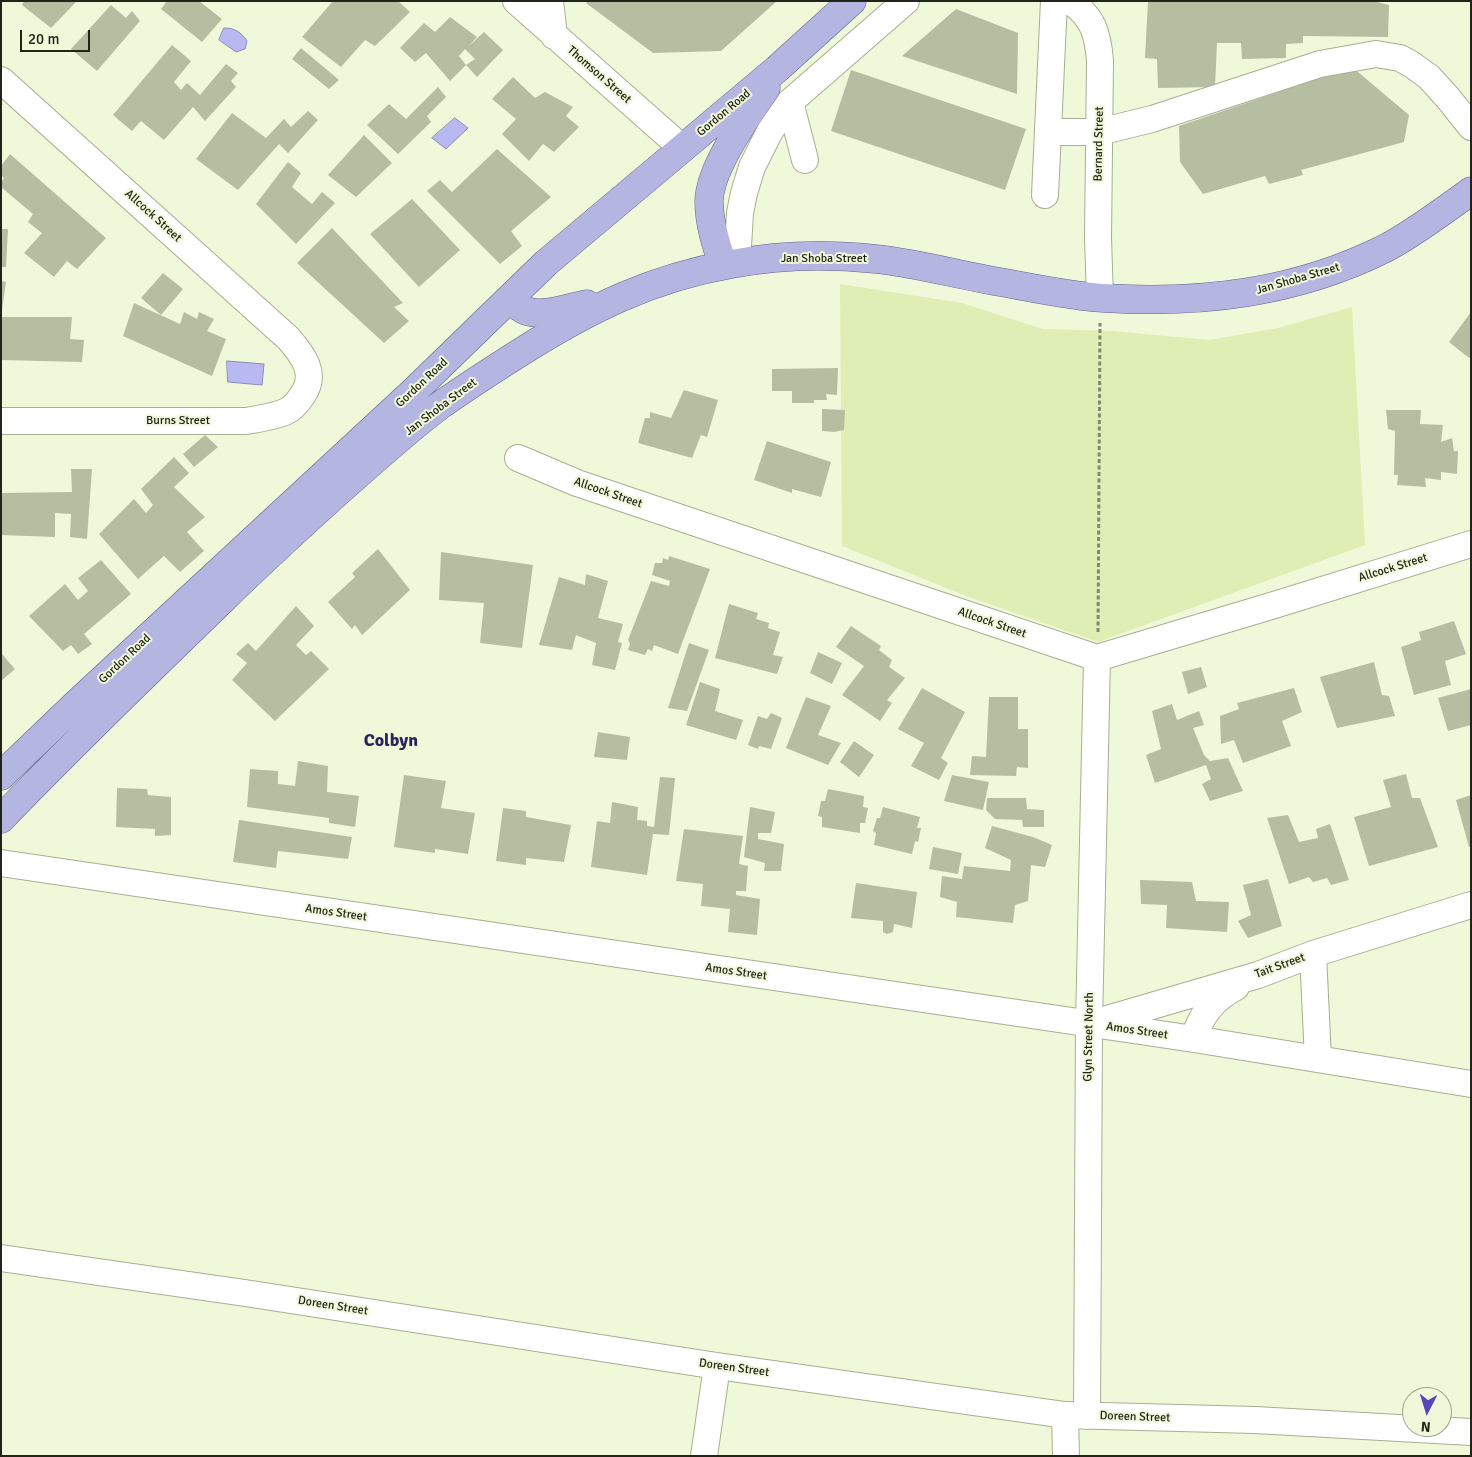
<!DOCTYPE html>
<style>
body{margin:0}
#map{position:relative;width:1472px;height:1457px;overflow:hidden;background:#f0f8da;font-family:Signika,sans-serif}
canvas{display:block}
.frame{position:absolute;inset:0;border:2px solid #212419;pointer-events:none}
.north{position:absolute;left:1402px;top:1387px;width:50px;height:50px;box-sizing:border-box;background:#f0f8da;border:1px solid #9da38d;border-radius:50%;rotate:185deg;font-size:14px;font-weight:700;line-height:20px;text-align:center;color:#212419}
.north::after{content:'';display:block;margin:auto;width:18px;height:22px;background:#5646be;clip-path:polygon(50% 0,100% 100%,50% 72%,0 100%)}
.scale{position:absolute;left:20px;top:30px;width:70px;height:22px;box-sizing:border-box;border:2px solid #212419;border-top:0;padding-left:6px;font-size:15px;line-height:18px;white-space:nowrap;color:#212419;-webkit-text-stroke:4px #f0f8da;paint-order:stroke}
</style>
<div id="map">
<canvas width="1472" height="1457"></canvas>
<div class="frame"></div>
<div class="north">N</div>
<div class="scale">20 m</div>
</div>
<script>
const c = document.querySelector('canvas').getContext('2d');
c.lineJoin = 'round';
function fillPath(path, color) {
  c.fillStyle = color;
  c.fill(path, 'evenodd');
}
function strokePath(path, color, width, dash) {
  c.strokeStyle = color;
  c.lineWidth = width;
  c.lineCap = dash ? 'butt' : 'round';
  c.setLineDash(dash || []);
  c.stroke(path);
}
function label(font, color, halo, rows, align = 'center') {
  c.font = font + ' Signika,sans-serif';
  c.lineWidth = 4;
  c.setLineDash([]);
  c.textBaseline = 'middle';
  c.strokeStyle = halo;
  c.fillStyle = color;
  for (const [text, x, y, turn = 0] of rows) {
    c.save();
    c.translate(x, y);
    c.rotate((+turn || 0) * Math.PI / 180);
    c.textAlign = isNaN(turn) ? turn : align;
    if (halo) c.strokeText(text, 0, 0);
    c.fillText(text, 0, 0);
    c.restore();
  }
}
fillPath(new Path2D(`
 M840 284 962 303 1043 329 1113 331 1209 340 1278 328 1352 307 1365 545 1098 642 966 596 842 546Z`), '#deeeb5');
const water = new Path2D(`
 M224 28C235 28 241 32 247 41L245 49 236 52 219 40Z
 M455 118 468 128 446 149 432 138Z
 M227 361 264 364 262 385 228 382Z`);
fillPath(water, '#b8b9f3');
strokePath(water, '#8b8cb2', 1);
fillPath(new Path2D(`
 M24 1H77L51 28 22 5Z
 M167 1H199L222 19 202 42 161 9Z
 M333 1H398L410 12 375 46 365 40 341 67 302 37Z
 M588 1H777L721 51 653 53 586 3Z
 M1148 1H1373L1389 5 1388 37 1303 36V43L1286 44V58L1242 59 1241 43H1217L1215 87 1158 88 1157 59 1145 58Z
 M111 5 126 18 132 11 140 21 97 71 71 49Z
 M956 9 1018 33 1017 94 902 56Z
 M450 17 477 37 468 47 484 32 503 50 477 77 466 65 475 59 465 49 459 56 466 65 450 81 426 53 415 62 400 48 424 23 435 32Z
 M172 45 191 61 174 82 181 90 187 83 200 95 226 64 238 73 231 81 236 87 205 121 193 107 164 140 141 121 132 131 113 115Z
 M301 48 339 80 329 89 292 59Z
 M1352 67 1409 115 1404 142 1301 170 1303 175 1269 184 1265 176 1203 194 1180 162 1179 126Z
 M851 70 1026 129 1005 190 831 131Z
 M513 77 535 98 545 92 573 107 566 116 579 127 554 152 543 144 529 161 502 134 516 119 492 99Z
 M438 87 446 97 427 116 431 122 398 154 367 125 389 104 406 119Z
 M308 111 318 120 288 153 279 144 238 190 196 159 232 113 266 138 284 119 291 127Z
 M364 135 392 163 356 197 328 175Z
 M497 149 551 197 511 231 522 246 500 264 427 191 440 180 452 192Z
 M10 154 106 238 77 269 67 261 54 277 24 253 42 233 28 222 33 214 1 187V182L4 178 1 175V166Z
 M288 162 301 173 292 187 312 204 322 192 335 203 296 244 256 204Z
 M412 199 460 250 419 287 370 234Z
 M332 228 403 303 394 307 409 321 384 343 297 263Z
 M1 229H8L6 267H1Z
 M163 273 183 289 161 315 141 298Z
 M1 281 6 282 2 310H1Z
 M134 303 180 324 184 312 197 319 199 312 214 319 207 331 226 339 212 376 123 336Z
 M1471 312V357L1469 358 1449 342Z
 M1 317H72L70 339 84 340 82 362 1 360Z
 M838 368 837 395 826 394 827 400H814V403H792V391H772V369Z
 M684 390 718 400 707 437 701 435 692 458 638 443 645 418H650V412L671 418Z
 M822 409 845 410 844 430 834 432 822 431Z
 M1386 410H1421L1420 424 1443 425 1441 442 1452 438 1454 451H1458L1457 474 1441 472V480L1425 478 1426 487 1397 485 1398 475H1394L1395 431 1388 429Z
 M205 435 218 447 194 467 183 454Z
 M767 441 831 462 821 497 792 489V493L754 480Z
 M174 457 189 473 174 487 205 517 187 532 204 551 180 572 164 556 138 579 99 534 134 499 146 513 153 505 141 489Z
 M71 469H92L87 539 70 537 71 514 55 513V537L1 535V493L72 492Z
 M378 549 410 590 362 635 355 625 352 629 328 602 355 577 352 573Z
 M441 552 533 565 522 648 480 643 484 603 439 600Z
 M669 556 710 569 678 654 654 645 652 651 648 649 645 655 628 650 630 644 628 640 651 581 669 586 670 581 652 575 655 563H662L663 558 668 560Z
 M101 560 131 594 84 634 92 644 78 654 71 645 63 651 29 616 65 584 78 600 88 591 78 578Z
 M586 574 608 581 598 618 623 624 618 642 622 643 615 670 592 665 596 643 576 635 572 650 539 645 559 577 585 585Z
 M729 604 758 613 756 619 769 623 768 628 780 632 773 655 783 657 777 674 715 658Z
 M296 606 314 626 296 645 306 655 311 651 329 669 275 721 232 680 247 663 236 654 248 643 256 651Z
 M1454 621 1466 654 1445 661 1451 685 1414 695 1401 647 1421 640 1419 632Z
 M851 626 881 646 879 650 892 660 889 667 905 678 887 700 892 703 880 721 842 695 864 666 836 647Z
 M689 643 709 650 687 711 668 708Z
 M818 652 842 663 832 684 810 673Z
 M1 653 15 669 1 681Z
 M1374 662 1382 695 1389 696 1395 716 1337 728 1320 677Z
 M1201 667 1207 687 1188 694 1182 672Z
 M700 682 720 689 715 711 743 720 736 740 686 725Z
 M922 688 965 712 941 758 948 763 939 780 911 766 924 743 898 729Z
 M1294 688 1302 712 1282 721 1291 746 1243 763 1234 740 1221 744 1220 716 1239 709 1237 703Z
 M1471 689V725L1448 731 1438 698Z
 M806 697 831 706 818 735 841 743 828 765 786 748Z
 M989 697H1018V729H1028V768L1017 767 1016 776 970 775 972 756 986 757Z
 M1172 704 1177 720 1199 711 1204 725 1193 728 1204 755 1210 761 1228 758 1243 791 1210 801 1202 784 1211 779 1206 765 1155 783 1146 755 1161 749 1152 711Z
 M771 713 782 718 771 749 759 746 758 749 748 745 758 716 767 719Z
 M598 732 630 737 627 760 594 757Z
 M854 741 874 755 859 777 840 762Z
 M298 761 328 766 327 792 359 796 355 827 329 823V818L247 807 250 769 278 771V784L295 786Z
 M1406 774 1412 798H1420L1438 847 1369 866 1354 817 1391 807 1383 780Z
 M404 775 446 781 441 808 475 813 468 854 435 849V853L394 847Z
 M952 775 989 782 983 810 944 801Z
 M660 777 675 778 669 835 653 834 647 875 591 867 597 821 610 823 612 802 638 807 637 820 647 821V826L654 827Z
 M117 788 147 789 148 795 171 797V835L155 836V829L116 827Z
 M828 789 864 796 863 807 868 808 865 823H860V833L822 827V817L818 816 821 801H825Z
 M1471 795V847H1469L1456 800Z
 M987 798H1026L1027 809 1044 810V827H1023L1022 820 995 819 986 810Z
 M750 807 775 812 771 833H758V839L784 844 781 871H764L765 863 744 857Z
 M883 807 920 817 917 828H921L918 842 915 841 912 854 874 845 876 833 873 831 877 818H880Z
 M503 808 526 811V817L571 825 564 862 526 858V865L496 861Z
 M1288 815 1299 842 1318 838 1316 829 1330 824 1349 880 1331 885 1327 878 1313 882 1309 877 1289 884 1267 818Z
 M239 820 352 837 348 859 278 851 276 868 233 862Z
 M992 826 1033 837 1052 845 1045 867 1031 865 1028 901 1015 905 1013 923 956 917 957 902 940 897 942 876 962 879 964 866 1010 871 1011 860 985 848Z
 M684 829 743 836 739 864 748 866 746 891H736V895L760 899 757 935 728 932 730 909 701 906 703 884 676 881Z
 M933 847 962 853 958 874 929 869Z
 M1268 879 1282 926 1248 938 1238 921 1251 915 1243 885Z
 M1140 880 1192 882 1196 901 1229 902 1227 932 1166 928 1167 905 1141 904Z
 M856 883 917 892 912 928 894 924 893 932 887 934 883 932V921L851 918Z`), '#b6bea1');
const minor = new Path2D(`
 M516 1 682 148
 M550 1 554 36
 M1070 1C1093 17 1098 34 1100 61L1098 238 1100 298
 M1 80 288 338C303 355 318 374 302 396 298 402 292 409 285 412 272 417 259 419 246 421H1
 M790 102 805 160
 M1048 132H1099L1152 119 1320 64 1376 54 1400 58 1411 64 1429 77 1448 98 1471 127
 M1045 195 1054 1
 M737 263 740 213 744 193 752 167 770 131 790 102 906 1
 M518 458 577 483 1097 658 1271 606 1471 544
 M1 863 1194 1039 1471 1084
 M1313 954 1318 1059
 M1097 1022 1258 975 1313 954 1471 905
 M1194 1039C1200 1016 1214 998 1236 987
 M1 1258 245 1293 717 1366 1065 1415 1255 1420 1471 1432
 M1065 1415 1066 1456
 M1087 1416 1089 1024 1097 658
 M704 1456 717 1366`);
const major = new Path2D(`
 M723 265C716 245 709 223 709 201 710 167 747 117 766 88
 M511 298C515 303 520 309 526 311 544 317 569 307 587 304
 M1 776 76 704 413 392 546 263 777 69 852 1
 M1 819C72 745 146 674 219 603 258 565 298 528 338 492 372 462 406 431 442 404 468 386 494 369 521 352 589 309 651 278 732 264 778 255 829 254 876 259 915 263 955 274 994 281 1030 287 1067 296 1103 298 1202 304 1296 293 1386 248 1414 233 1445 210 1471 191`);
strokePath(minor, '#a7af92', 28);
strokePath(major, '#61628f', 29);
strokePath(new Path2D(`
 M1098 632 1100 323`), '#828773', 3, [4, 2.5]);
strokePath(minor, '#fff', 26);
strokePath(major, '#b5b5e2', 28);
label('12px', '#212419', '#f0f8da', [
 ["Thomson Street",599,75,41],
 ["Gordon Road",724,113,-40],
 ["Bernard Street",1099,144,-89],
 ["Allcock Street",153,216,42],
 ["Jan Shoba Street",824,259],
 ["Jan Shoba Street",1298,279,-16],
 ["Gordon Road",422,383,-43],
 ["Jan Shoba Street",441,407,-37],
 ["Burns Street",178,421],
 ["Allcock Street",608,493,19],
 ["Allcock Street",1393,568,-17],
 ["Allcock Street",992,623,19],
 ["Gordon Road",125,659,-43],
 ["Amos Street",336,913,8],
 ["Tait Street",1280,966,-20],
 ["Amos Street",736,972,8],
 ["Amos Street",1137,1031,8],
 ["Glyn Street North",1089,1037,-89],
 ["Doreen Street",333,1306,9],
 ["Doreen Street",734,1368,8],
 ["Doreen Street",1135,1417,2]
]);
label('bold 18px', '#2a245e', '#f0f8da', [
 ["Colbyn",391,741]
]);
</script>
